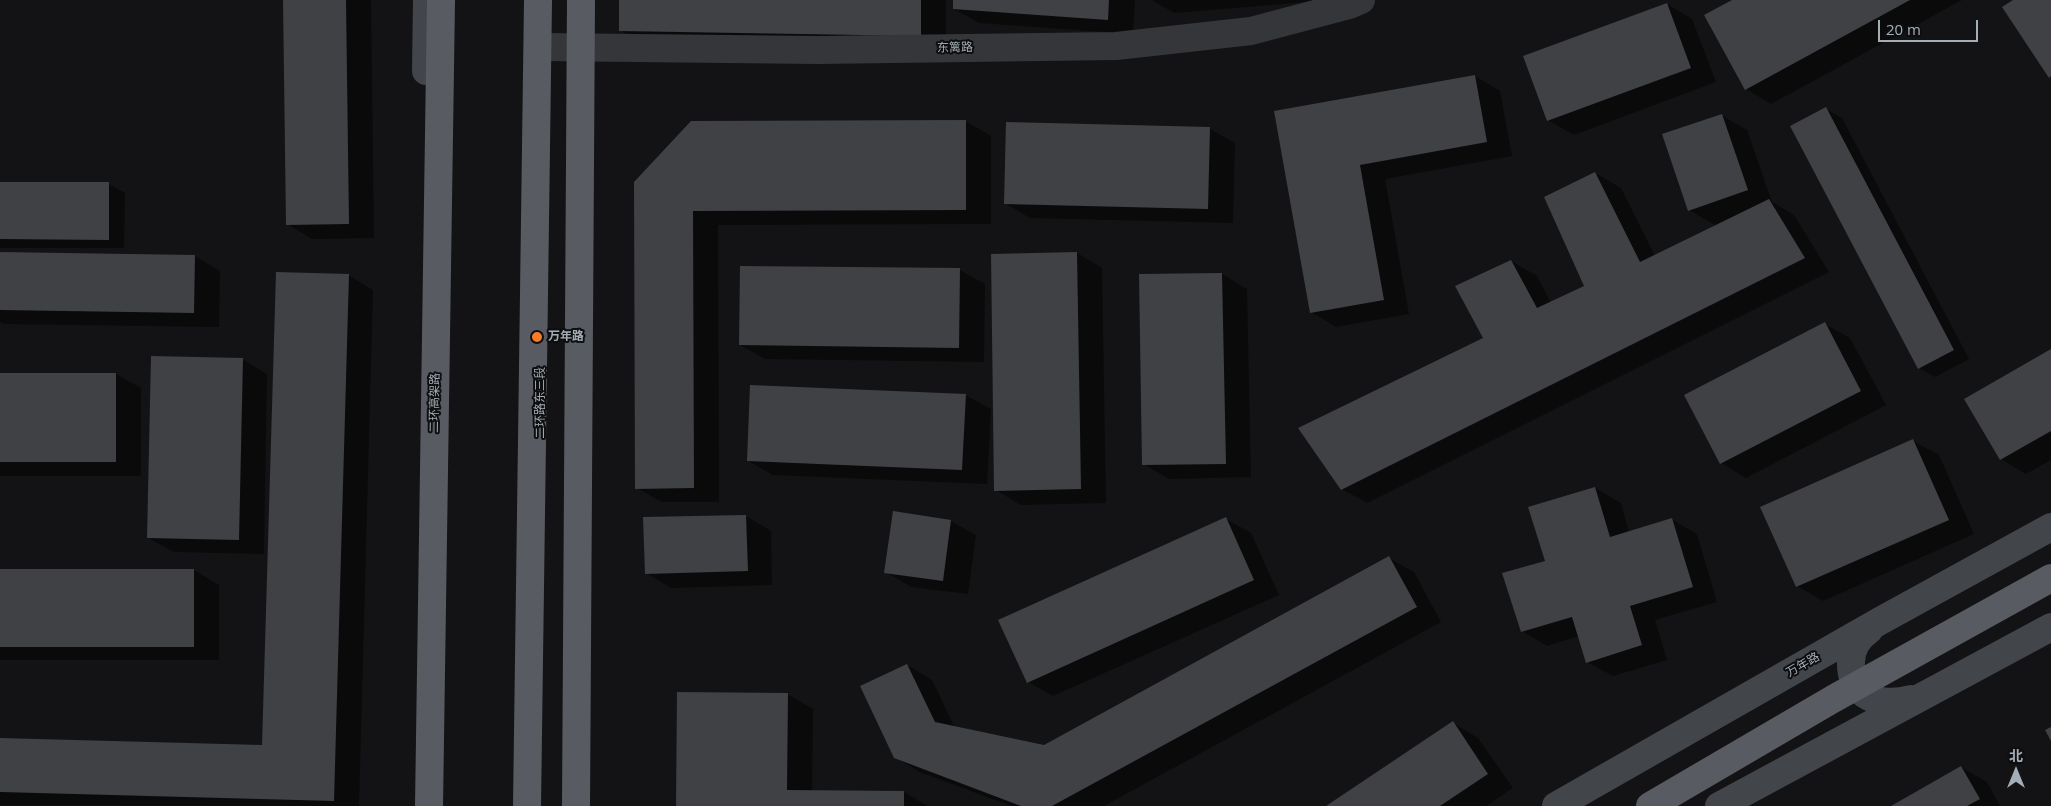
<!DOCTYPE html>
<meta charset="utf-8">
<style>
body{margin:0}
#map{position:relative;width:2051px;height:806px;overflow:hidden;background:#131315;font-family:"Open Sans","Noto Sans SC",sans-serif}
canvas{display:block}
.north{position:absolute;left:1991px;top:746px;width:50px;height:50px;-webkit-text-stroke:4px #0e0e10;paint-order:stroke;rotate:0deg;font-size:14px;font-weight:700;line-height:20px;text-align:center;color:#a4aeb6}
.north::after{content:'';display:block;margin:auto;width:18px;height:22px;background:#a4aeb6;clip-path:polygon(50% 0,100% 100%,50% 72%,0 100%)}
.scale{position:absolute;left:1878px;top:20px;width:100px;height:22px;box-sizing:border-box;border:2px solid #a4aeb6;border-top:0;padding-left:6px;font-size:15px;line-height:18px;white-space:nowrap;color:#a4aeb6;-webkit-text-stroke:4px #0e0e10;paint-order:stroke}
</style>
<div id="map">
<canvas width="2051" height="806"></canvas>
<div class="north">北</div>
<div class="scale">20 m</div>
</div>
<script>
const c = document.querySelector('canvas').getContext('2d');
c.lineJoin = 'round';
function fillPath(path, color) {
  c.fillStyle = color;
  c.fill(path, 'evenodd');
}
function strokePath(path, color, width, dash) {
  c.strokeStyle = color;
  c.lineWidth = width;
  c.lineCap = dash ? 'butt' : 'round';
  c.setLineDash(dash || []);
  c.stroke(path);
}
function label(font, color, halo, rows, align = 'center') {
  c.font = font + ' "Open Sans","Noto Sans SC",sans-serif';
  c.lineWidth = 4;
  c.setLineDash([]);
  c.textBaseline = 'middle';
  c.strokeStyle = halo;
  c.fillStyle = color;
  for (const [text, x, y, turn = 0] of rows) {
    c.save();
    c.translate(x, y);
    c.rotate((+turn || 0) * Math.PI / 180);
    c.textAlign = isNaN(turn) ? turn : align;
    if (halo) c.strokeText(text, 0, 0);
    c.fillText(text, 0, 0);
    c.restore();
  }
}
fillPath(new Path2D(`
 M284 0H371L374 238 312 239 287 224Z
 M620 0H946V50L645 45 620 30Z
 M955 0H1135L1133 34 979 23 954 9Z
 M1152 0H1332L1174 13Z
 M1734 0H1962L1771 104 1746 89Z
 M1667 4 1692 19 1716 82 1574 135 1548 120Z
 M1475 76 1500 91 1512 156 1385 179 1409 314 1336 327 1311 312 1275 112Z
 M1826 109 1842 118 1969 359 1935 377 1919 368Z
 M1721 115 1747 130 1772 202 1794 215 1829 272 1367 503 1342 489 1485 339 1511 261 1537 276 1551 303 1586 287 1595 173 1621 188 1655 256 1717 226 1689 210Z
 M965 121 991 136V224L718 225 719 502H662L637 488 636 183Z
 M1210 129 1235 143 1233 223 1030 218 1005 203Z
 M0 183 109 184 125 193 124 248H0Z
 M1077 253 1102 268 1106 503 1021 505 996 490Z
 M0 254 195 256 220 271 219 327 3 324 0 322Z
 M742 267 960 270 985 284 984 362 765 359 740 345Z
 M1222 274 1247 289 1251 477 1169 479 1143 464Z
 M348 275 373 290 359 806 0 805V740L263 747Z
 M1825 324 1850 338 1886 405 1746 478 1721 463Z
 M2051 351V460L2026 474 2001 459Z
 M242 359 267 374 264 554 174 552 148 538Z
 M0 374H116L141 388V476H0Z
 M965 395 991 409 987 484 773 475 748 461Z
 M1913 441 1939 455 1974 534 1823 601 1797 586Z
 M1595 488 1621 503 1629 532 1671 519 1697 534 1717 602 1655 620 1667 660 1613 676 1587 662 1579 636 1547 646 1522 631 1546 561Z
 M894 513 951 521 976 535 968 594 911 587 886 572Z
 M746 516 771 531 772 585 671 588 646 573Z
 M1226 519 1251 533 1279 595 1053 696 1028 682Z
 M1389 558 1414 572 1441 622 1104 806H1011L920 772 895 757 907 665 932 680 955 728 1044 746Z
 M0 570H194L219 585V660H0Z
 M787 694 813 709 812 791 904 792 928 806H677Z
 M1453 723 1478 738 1513 788 1486 806H1328Z
 M1961 767 1987 782 2000 806H1893Z`), '#0007');
fillPath(new Path2D(`
 M283 0H346L349 224 286 225Z
 M619 0H921V36L619 31Z
 M953 0H1109L1108 20 953 9Z
 M1732 0H1910L1745 90 1704 15Z
 M2013 0H2051V76L2049 78 2002 7Z
 M1667 3 1691 68 1547 121 1523 56Z
 M1475 75 1487 142 1360 165 1384 300 1310 313 1274 111Z
 M1826 107 1954 350 1918 369 1790 126Z
 M1722 114 1748 190 1688 211 1662 134Z
 M966 120V210L693 211 694 488 635 489 634 182 691 121Z
 M1006 122 1210 127 1208 209 1004 204Z
 M1595 172 1640 262 1769 199 1805 258 1341 490 1298 428 1483 338 1455 286 1511 260 1537 308 1584 286 1544 197Z
 M0 182H109V240L0 239Z
 M0 252 195 255 194 313 0 310Z
 M1077 252 1081 489 994 491 991 254Z
 M740 266 960 268 959 348 739 345Z
 M276 272 349 274 334 801 0 792V738L262 745Z
 M1222 273 1226 464 1142 465 1139 274Z
 M1825 322 1861 391 1720 464 1684 395Z
 M2051 349V431L2000 460 1964 399Z
 M151 356 243 358 239 540 147 538Z
 M0 373H116V462H0Z
 M750 385 966 394 962 470 747 461Z
 M1913 439 1949 520 1796 587 1760 507Z
 M1595 487 1610 537 1672 518 1693 587 1630 606 1642 645 1586 663 1572 617 1521 632 1502 573 1545 561 1528 507Z
 M893 511 951 520 943 581 884 573Z
 M746 515 748 571 645 574 643 517Z
 M1226 517 1254 580 1027 683 998 620Z
 M1389 556 1417 607 1052 806H1021L894 758 860 686 907 664 935 722 1044 745Z
 M0 569H194V647H0Z
 M677 692 788 693 787 790 904 791V806H676Z
 M1453 721 1488 774 1440 806H1326Z
 M2051 727V741L2045 730Z
 M1961 766 1980 799 1967 806H1891Z`), '#3f4145');
strokePath(new Path2D(`
 M544 47 818 50 1116 46 1251 31 1349 5 1361 0`), '#34363a', 28);
strokePath(new Path2D(`
 M426 71 427 0
 M1869 630C1858 638 1851 648 1851 662 1850 698 1881 707 1911 699
 M1556 806 1880 621 2051 527
 M1719 806 2051 627`), '#42464a', 28);
strokePath(new Path2D(`
 M429 806 441 0
 M527 806 538 0`), '#585c62', 28);
strokePath(new Path2D(`
 M576 806 581 0
 M1650 806 1833 699 2051 578`), '#585c62', 28);
for (const [x, y, r, color] of [
 [537,337,6,"#f87c27"]
]) {
  const dot = new Path2D();
  dot.arc(x, y, r, 0, 2 * Math.PI);
  c.fillStyle = color;
  c.fill(dot);
  strokePath(dot, '#0e0e10', 2);
}
label('12px', '#a4aeb6', '#0e0e10', [
 ["东篱路",955,48,-1],
 ["二环高架路",435,403,-89],
 ["二环路东三段",541,403,-90],
 ["万年路",1803,665,-30]
]);
label('bold 12px', '#a4aeb6', '#0e0e10', [
 ["万年路",548,337]
], 'left');
</script>
